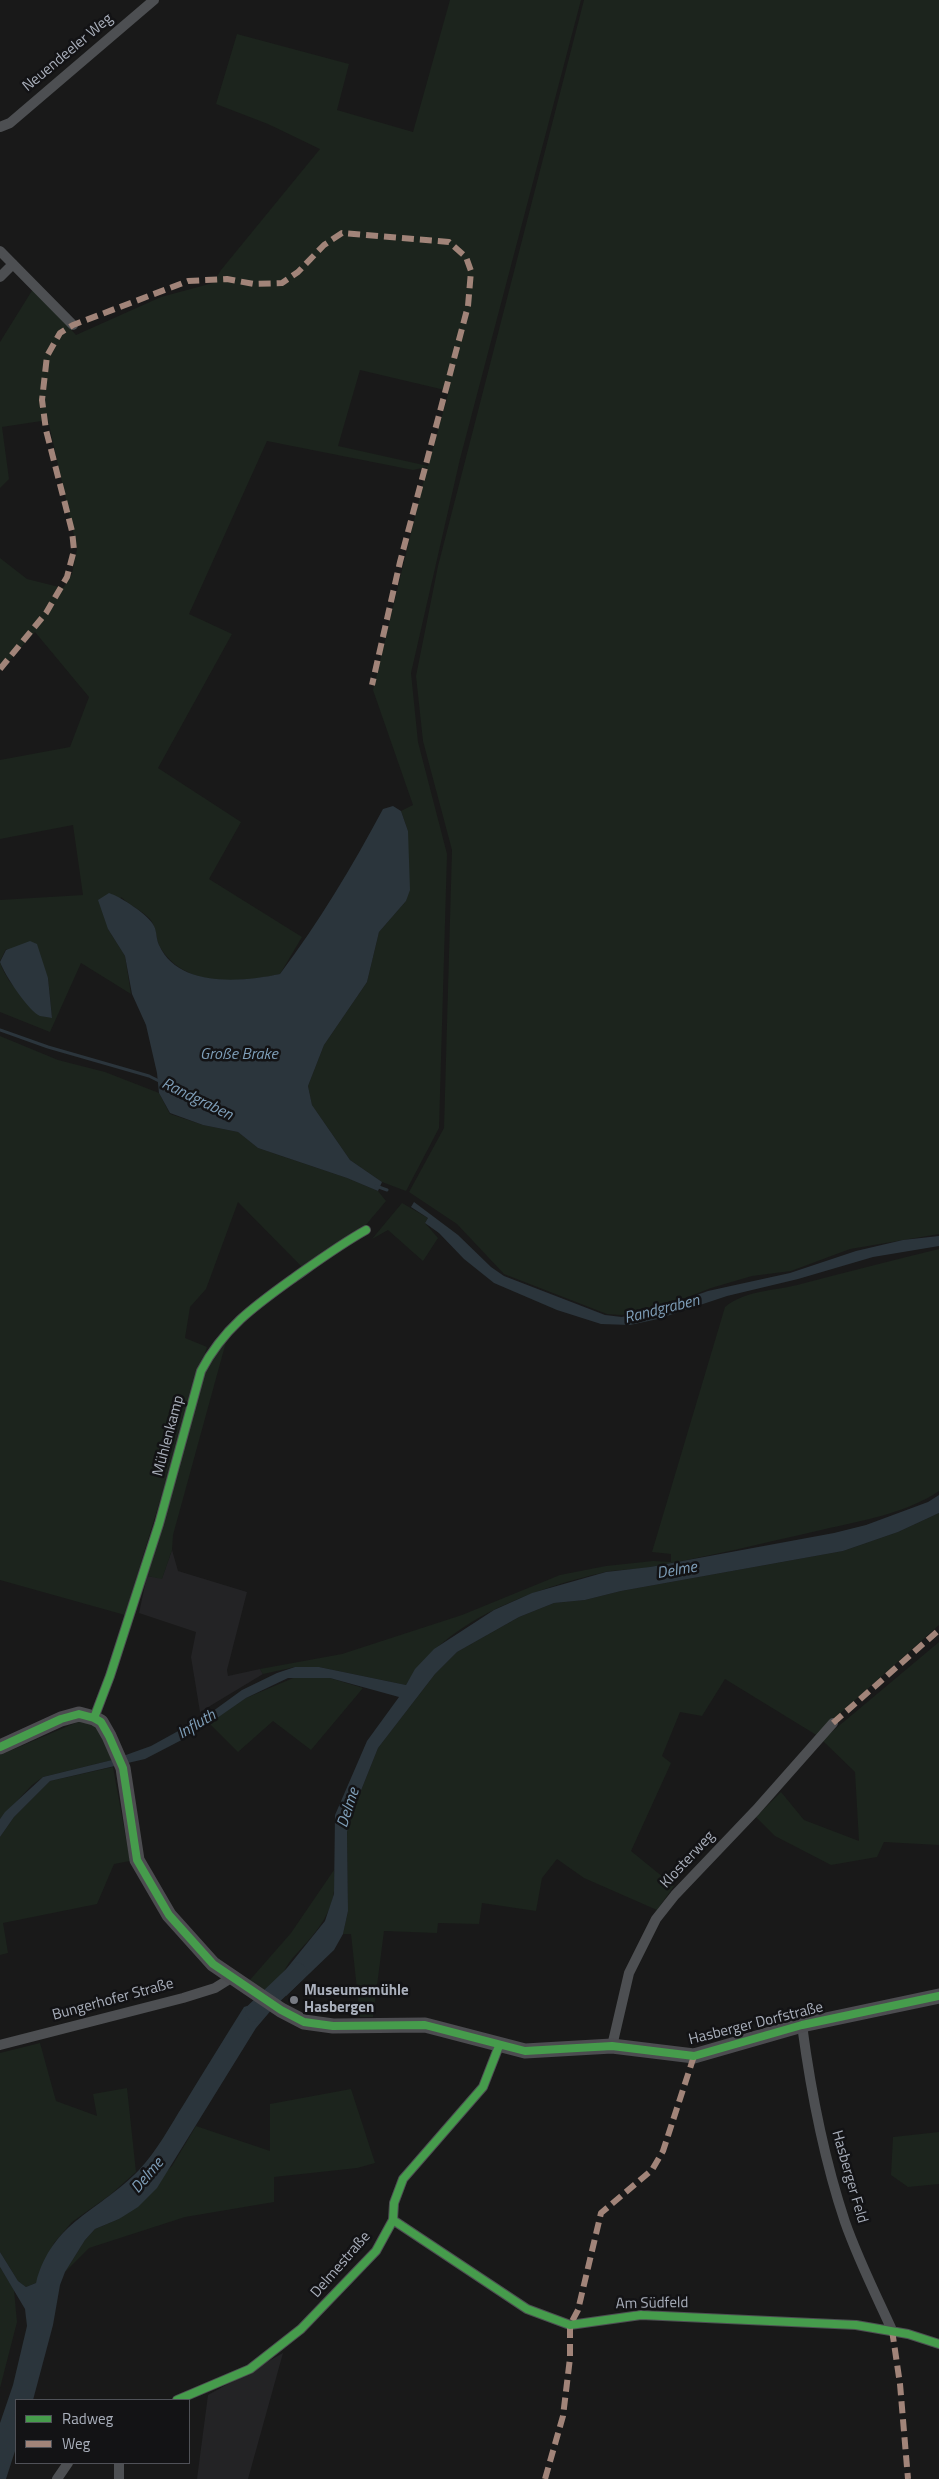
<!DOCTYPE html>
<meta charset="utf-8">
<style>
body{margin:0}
#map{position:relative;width:939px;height:2479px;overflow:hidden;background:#191919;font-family:"Titillium Web",sans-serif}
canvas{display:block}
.legend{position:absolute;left:15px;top:2399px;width:175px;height:65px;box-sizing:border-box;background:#131315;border:1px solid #4f5157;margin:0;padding:6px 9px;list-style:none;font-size:15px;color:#a9afbb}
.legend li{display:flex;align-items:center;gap:10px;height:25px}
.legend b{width:25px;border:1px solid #4f5157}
</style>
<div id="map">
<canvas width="939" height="2479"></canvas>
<ul class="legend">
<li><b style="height:6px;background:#469c4c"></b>Radweg</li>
<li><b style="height:6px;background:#a18479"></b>Weg</li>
</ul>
</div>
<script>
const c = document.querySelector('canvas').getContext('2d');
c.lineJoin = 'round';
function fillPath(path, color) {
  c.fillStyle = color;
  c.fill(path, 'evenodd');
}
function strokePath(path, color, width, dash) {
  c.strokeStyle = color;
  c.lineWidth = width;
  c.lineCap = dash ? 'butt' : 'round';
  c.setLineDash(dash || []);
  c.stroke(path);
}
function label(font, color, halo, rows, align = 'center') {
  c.font = font + ' "Titillium Web",sans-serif';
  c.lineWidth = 5;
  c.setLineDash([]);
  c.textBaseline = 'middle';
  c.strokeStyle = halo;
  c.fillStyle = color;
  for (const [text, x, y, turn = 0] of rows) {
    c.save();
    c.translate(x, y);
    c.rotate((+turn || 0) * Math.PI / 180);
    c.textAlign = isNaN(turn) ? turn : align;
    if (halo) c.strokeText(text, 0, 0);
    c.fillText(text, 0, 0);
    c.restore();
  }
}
fillPath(new Path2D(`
 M172 1550 178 1571 247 1592 227 1670 228 1676 260 1669 263 1674 200 1712 191 1657 196 1632 139 1613 147 1576 162 1578Z
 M283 2353 248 2479H197L208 2395Z`), '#232325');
fillPath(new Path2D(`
 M450 0H581L460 459 411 673 418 742 447 854 439 1128 406 1191 382 1182 350 1160 312 1105 308 1086 324 1045 367 982 379 932 406 901 408 831 401 811 413 805 373 690 427 467 413 470 267 441 189 614 232 634 158 768 241 822 209 879 302 937 280 974C239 983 184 988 160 947 155 938 157 926 149 918 141 910 129 905 121 897L108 929 125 956 131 994 81 963 50 1032 0 1012V962C9 989 30 1002 52 1017L48 978 6 949 0 961V900L83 895 73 825 0 839V760L70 747 89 697 35 632 0 671V558L27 579 63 588 72 574 77 549 48 420 2 427 9 479 0 488V342L33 289 76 335 161 297 213 283 221 270 320 149 268 124 216 104 237 34 349 64 337 110 413 132ZM360 370 449 391 428 466 338 446Z
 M584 0H939V1234L850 1249 791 1271 752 1276 711 1288 657 1309 621 1315 607 1314 504 1274 457 1224 409 1192 444 1128 452 850 423 741 416 676 438 566Z
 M0 1036 58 1060 105 1072 159 1093 170 1114 203 1125 238 1132 258 1148 347 1178 378 1191 386 1201 365 1226 302 1267 238 1202 206 1289 190 1307 185 1338 207 1347 125 1615 0 1580Z
 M402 1203 428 1218 425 1223 438 1238 423 1261 388 1230 372 1239Z
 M939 1249V1491C905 1514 860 1521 821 1530 764 1543 707 1557 650 1567 635 1570 620 1569 605 1572 533 1589 446 1619 406 1685L319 1667H295L263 1674 260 1669 342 1654 462 1615 560 1575 606 1566 653 1561 671 1562V1554L652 1552 725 1307C745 1290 776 1291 801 1284 847 1272 893 1260 939 1249Z
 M226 1342 173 1535 172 1550 162 1579 147 1576 202 1378 210 1359Z
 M939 1513V1625L826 1726 818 1736 725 1679 702 1716 680 1712 662 1756 671 1763 631 1851 674 1886 657 1910 584 1878 557 1859 542 1878 536 1911 482 1903 479 1924 438 1923 437 1933 384 1931 373 2017H360L351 1934H343L348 1911 347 1832 352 1813 378 1748 435 1674 457 1652 519 1617 554 1603 585 1600 621 1591 843 1551 898 1532Z
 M939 1642V1845L884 1842 877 1857 831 1865 775 1836 756 1817 781 1792 804 1820 859 1841 855 1772 822 1740Z
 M298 1676 330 1678 363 1688 311 1750 273 1721 238 1752 209 1723 246 1698Z
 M80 1721C102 1722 105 1741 112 1760L43 1777 32 1785 0 1819V1755Z
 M113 1767 130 1861 114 1864 97 1904 3 1923 8 1953 0 1955V1837L14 1817 50 1781Z
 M334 1870C339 1911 316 1932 291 1960 285 1967 281 1980 275 1986 273 1988 269 1990 267 1993L249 1981 291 1933Z
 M40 2043 56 2101 97 2116 93 2094 127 2088 136 2172 110 2195 72 2222 54 2243 36 2283 26 2287 18 2281 0 2252V2053Z
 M351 2089 375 2163 357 2168 274 2177V2202L185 2217 89 2248 65 2272 85 2240 95 2229 119 2219 172 2166 196 2126 270 2151V2104Z
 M939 2132V2184L908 2187 891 2175 893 2137Z
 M0 2267 14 2290 17 2322 0 2388Z`), '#1c241d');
fillPath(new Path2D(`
 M393 806 401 811 408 831 410 890 406 901 379 932 367 982 324 1045 308 1086 312 1105 350 1160 382 1182 378 1191 347 1178 258 1148 238 1132 203 1125 170 1113 159 1093 157 1073 146 1025 132 994 125 956 108 929 98 900 109 893C121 897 149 915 154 926 157 932 156 939 159 945 178 988 242 982 280 974 319 922 352 867 383 809Z
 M30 941 37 944 48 978 52 1018C49 1017 44 1017 40 1016 29 1012 4 974 0 962L6 950Z
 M414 1202 458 1235 491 1267 504 1276 605 1315 622 1317 657 1309 708 1291 790 1273 856 1251 903 1240 939 1236V1246L873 1257 798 1279 727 1296 658 1319 630 1325 601 1324 557 1310 494 1283 464 1259 439 1233 425 1223 428 1218 411 1207Z
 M939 1495V1513L898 1532 843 1551 621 1591 585 1600 554 1603 519 1617 457 1652 435 1674 378 1748 352 1813 347 1832 348 1911 343 1934 334 1950 286 1996 276 1985 279 1978 325 1921 334 1894 335 1815 367 1741 399 1697 330 1678H288L246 1698 197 1732 145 1759 50 1781 14 1817 0 1837V1819L5 1812 43 1777 112 1760 151 1746 209 1714 242 1690 277 1673 295 1667H319L406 1685 415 1669 434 1649 494 1610 532 1593 606 1572 650 1567 834 1533 866 1525 928 1502Z
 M270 1992 279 2001 256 2028 157 2188 138 2207 119 2219 95 2229 85 2240 65 2272 60 2285 53 2325 33 2400H16V2448L6 2479H0V2423L13 2385 27 2326 25 2309 0 2267V2252L18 2281 26 2287 36 2283C52 2221 100 2211 139 2170 157 2151 170 2126 184 2104 204 2071 224 2039 244 2007L256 2003Z`), '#2b353c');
strokePath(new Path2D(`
 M0 1030 48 1047 149 1076 161 1082
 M376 1186 387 1190`), '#2b353c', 3);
strokePath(new Path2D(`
 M255 2012 297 1972`), '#2b353c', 19);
strokePath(new Path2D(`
 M0 127 10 123 154 0
 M0 251 73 325
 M0 277 13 264
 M94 1718 110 1676 159 1524 201 1371C224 1327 256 1305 295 1277 319 1260 341 1244 366 1230
 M802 2025C811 2093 823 2156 845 2222 858 2259 876 2295 892 2330
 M0 2045 183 1998 215 1988 231 1978
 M612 2046 629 1973 656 1919 675 1895 756 1810 833 1723
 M393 2220 527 2309 570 2325 641 2315 856 2325 908 2334 939 2344
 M177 2400 250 2369 301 2329 376 2251 393 2220 394 2203 403 2179 483 2087 499 2046
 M119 2463V2479
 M57 2479 68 2463`), '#4d4f52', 10);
strokePath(new Path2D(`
 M0 1747 61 1719 79 1714 94 1718 101 1722 109 1736 123 1768 137 1860 169 1915 213 1964 281 2010 304 2022 333 2026 425 2025 525 2051 612 2046 694 2056 802 2025 939 1996`), '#4c4c50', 15);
strokePath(new Path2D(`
 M0 669 46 613 67 577 74 550 72 531 46 430 42 400 47 356 60 333 73 325 188 281 227 279 254 284 282 283 298 272 324 245 342 233 449 242 466 257 471 271 468 306 400 562 372 685
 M833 1723 939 1630
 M892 2330 900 2384 908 2479
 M545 2479 563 2416 570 2358V2325L578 2310 601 2213 652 2170 663 2151 694 2056`), '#a18479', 6, [12, 6]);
strokePath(new Path2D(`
 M94 1718 110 1676 159 1524 201 1371C224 1327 256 1305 295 1277 319 1260 341 1244 366 1230
 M0 1747 61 1719 79 1714 94 1718 101 1722 109 1736 123 1768 137 1860 169 1915 213 1964 281 2010 304 2022 333 2026 425 2025 525 2051 612 2046 694 2056 802 2025 939 1996
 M393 2220 527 2309 570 2325 641 2315 856 2325 908 2334 939 2344
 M177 2400 250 2369 301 2329 376 2251 393 2220 394 2203 403 2179 483 2087 499 2046`), '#469c4c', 8);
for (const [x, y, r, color] of [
 [294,2000,5,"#777a82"]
]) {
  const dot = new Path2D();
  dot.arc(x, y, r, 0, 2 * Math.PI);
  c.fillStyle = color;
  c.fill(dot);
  strokePath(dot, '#131315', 2);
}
label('15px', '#a9afbb', '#131315', [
 ["Neuendeeler Weg",68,53,-40],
 ["Mühlenkamp",169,1436,-75],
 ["Klosterweg",688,1860,-47],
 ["Bungerhofer Straße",113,2000,-15],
 ["Hasberger Dorfstraße",756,2024,-14],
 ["Hasberger Feld",849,2177,74],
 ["Delmestraße",341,2265,-49],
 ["Am Südfeld",652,2304,-1]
]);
label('bold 15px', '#a9afbb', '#131315', [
 ["Museumsmühle",304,1991],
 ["Hasbergen",304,2008]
], 'left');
label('italic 16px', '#7e9eb8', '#131315', [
 ["Große Brake",239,1055],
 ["Randgraben",197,1100,26],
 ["Randgraben",662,1310,-14],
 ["Delme",677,1571,-10],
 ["Influth",197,1725,-31],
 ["Delme",349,1808,-72],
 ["Delme",148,2176,-50]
]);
</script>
